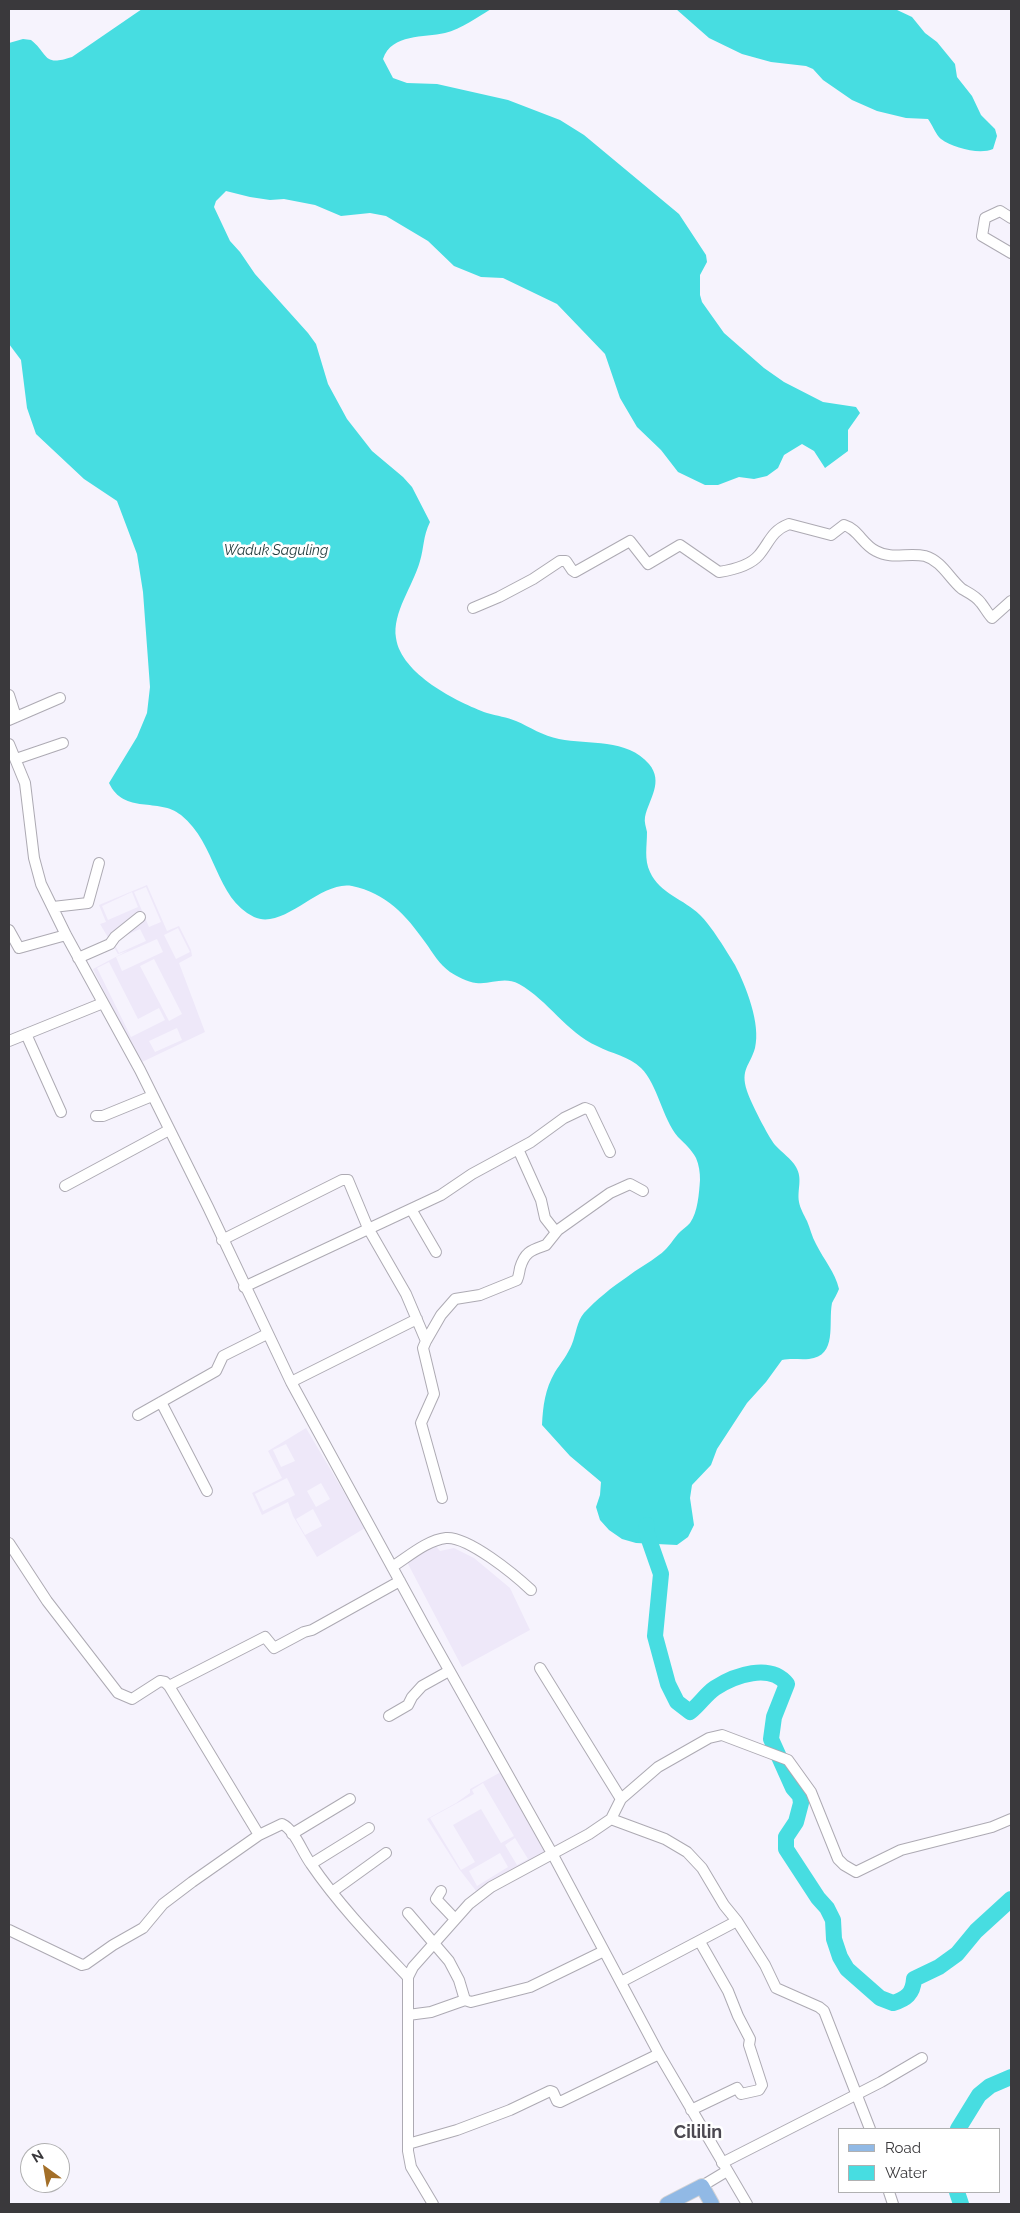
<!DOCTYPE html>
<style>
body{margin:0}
#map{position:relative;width:1020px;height:2213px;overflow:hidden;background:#f6f3fd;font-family:Raleway,sans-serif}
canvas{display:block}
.frame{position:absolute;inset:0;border:10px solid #3a393c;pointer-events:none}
.legend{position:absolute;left:838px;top:2128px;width:162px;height:65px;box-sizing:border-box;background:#fff;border:1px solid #b0b0b1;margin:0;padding:6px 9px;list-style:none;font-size:15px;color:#3a393c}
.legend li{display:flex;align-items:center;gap:10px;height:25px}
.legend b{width:25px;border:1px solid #b0b0b1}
.north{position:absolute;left:20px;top:2143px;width:50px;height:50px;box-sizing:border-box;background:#fff;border:1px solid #b0b0b1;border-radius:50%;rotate:328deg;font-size:14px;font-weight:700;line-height:20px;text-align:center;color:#3a393c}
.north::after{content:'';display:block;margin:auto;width:18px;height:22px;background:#a36f28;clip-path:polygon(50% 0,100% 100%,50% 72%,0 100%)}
</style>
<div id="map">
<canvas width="1020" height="2213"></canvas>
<div class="frame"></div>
<ul class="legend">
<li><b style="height:6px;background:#91b9e5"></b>Road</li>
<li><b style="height:14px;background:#47dde1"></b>Water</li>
</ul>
<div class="north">N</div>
</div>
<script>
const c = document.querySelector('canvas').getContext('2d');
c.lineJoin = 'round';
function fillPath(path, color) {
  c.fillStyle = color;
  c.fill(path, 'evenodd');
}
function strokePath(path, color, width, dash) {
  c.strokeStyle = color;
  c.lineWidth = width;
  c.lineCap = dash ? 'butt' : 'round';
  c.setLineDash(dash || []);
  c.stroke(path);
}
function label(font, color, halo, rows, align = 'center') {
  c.font = font + ' Raleway,sans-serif';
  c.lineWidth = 5;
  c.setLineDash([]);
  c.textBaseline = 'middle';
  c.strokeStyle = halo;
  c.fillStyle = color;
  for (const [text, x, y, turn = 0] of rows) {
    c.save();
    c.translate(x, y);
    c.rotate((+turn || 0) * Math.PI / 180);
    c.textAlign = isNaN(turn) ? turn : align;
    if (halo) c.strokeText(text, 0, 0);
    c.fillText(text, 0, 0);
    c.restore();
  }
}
fillPath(new Path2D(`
 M147 885 167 931 179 926 191 950 192 956 179 963 205 1032 140 1063 93 969 127 951 118 954 100 924 106 922 99 905ZM146 887 161 922 149 927 134 892ZM132 892 138 907 108 920 102 906ZM178 928 190 952 176 959 164 935ZM140 929 146 941 119 953 113 941ZM157 939 163 952 122 971 116 957ZM154 959 182 1014 169 1021 140 966ZM109 962 138 1019 159 1008 165 1020 131 1037 97 968ZM177 1028 182 1040 155 1052 149 1041Z
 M306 1428 365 1528 317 1557 293 1516 288 1502 262 1515 252 1493 282 1478 268 1451ZM286 1444 295 1461 281 1467 273 1450ZM287 1478 295 1495 263 1511 255 1494ZM321 1483 330 1499 316 1507 307 1491ZM313 1509 322 1526 305 1535 296 1519Z
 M435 1545 440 1551 454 1548 474 1558 510 1588 530 1630 462 1667 407 1562Z
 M501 1772 547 1855 477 1892 459 1869 427 1819 456 1803 470 1793V1789ZM483 1783 514 1836 501 1843 481 1809 453 1825 475 1862 461 1870 430 1818 474 1794 472 1790ZM515 1838 528 1859 517 1865 505 1845ZM500 1853 508 1867 477 1886 469 1871Z`), '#eee8f9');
fillPath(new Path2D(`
 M142 9H491C478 17 461 29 445 33 424 38 392 33 383 59L393 78 407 83 437 84 508 100 560 120 584 135 679 214 706 255 707 262 700 275V295L702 302 724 333 764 368 784 382 823 402 856 407 860 413 848 430V451L825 468 814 451 802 444 784 455 778 468 767 476 754 479 739 477 718 485H705L678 472 661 450 637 427 620 398 605 354 557 304 503 278 481 277 454 266 428 241 386 216 370 213 341 216 315 205 284 199 270 200 250 197 226 191 216 201 214 207 230 241 240 252 255 274 308 333 316 344 328 384 347 419 372 451 403 477 412 487 430 522C423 536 424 548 420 561 413 586 392 613 396 638 401 674 457 702 487 713 497 716 507 717 516 721 530 727 543 736 559 739 589 745 627 738 649 764 664 782 649 799 645 817 644 822 646 827 647 832 647 847 644 859 650 872 660 894 684 899 700 915 710 924 728 953 735 965 746 986 761 1024 755 1048 750 1066 740 1069 747 1091 751 1103 768 1136 775 1145 782 1153 791 1158 796 1167 803 1179 797 1189 799 1202 800 1208 804 1215 807 1221 810 1228 812 1237 816 1244 824 1260 835 1272 839 1289 837 1294 834 1299 832 1303 828 1323 838 1356 809 1359 800 1360 792 1358 782 1360L766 1382 747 1403 717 1449 711 1465 692 1485 690 1498 694 1525 688 1537 677 1545 636 1543 622 1539 609 1530 600 1520 596 1507 600 1495 601 1482 570 1456 542 1425C543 1406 545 1389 555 1372 561 1363 568 1354 572 1344 576 1334 577 1321 584 1313 596 1300 612 1287 627 1277 637 1269 649 1263 659 1255 667 1250 672 1241 678 1234 681 1230 687 1227 690 1223 698 1212 699 1193 700 1180 700 1172 699 1165 696 1158 691 1149 685 1144 678 1137 662 1118 658 1085 641 1068 629 1056 612 1054 597 1046 566 1032 549 1001 519 984 503 976 491 985 476 983 468 982 456 976 450 972 439 964 433 953 425 942 406 915 386 893 352 886 320 880 284 931 254 917 215 898 217 844 181 815 159 797 124 815 109 783L137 737 147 713 150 687 143 592 137 554 117 501 84 479 36 434 27 408 21 360 9 344V43L23 39 31 40C49 54 42 67 72 57Z
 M676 9H895L912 17 925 33 937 42 955 64 957 77 972 96 981 115 995 129 997 136 993 149C980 155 953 148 941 139 936 135 932 124 928 119L906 118 877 111 852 100 823 80 813 69 806 66 771 62 742 54 709 38Z`), '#47dde1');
strokePath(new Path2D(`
 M647 1525 646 1531 661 1574 655 1636 668 1684 677 1702 690 1712C699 1705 706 1694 715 1688 735 1675 770 1663 787 1684L774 1717 771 1739 793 1788 800 1796 801 1803 796 1822 786 1837V1849L818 1898 827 1908 833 1920 834 1939 840 1957 847 1969 880 1998 893 2003C906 1999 913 1994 914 1979L939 1967 957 1954 976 1931 1011 1899
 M958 2129 979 2095 990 2086 1011 2077
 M957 2192 961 2204`), '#47dde1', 16);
const minor = new Path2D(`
 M1011 218 1000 211 985 218 982 236 1011 253
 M473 608 499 597 533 579 560 561H566L572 570 575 572 630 541 648 564 680 545 719 572C732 570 750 566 759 555 770 542 771 531 789 524L831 535 844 525C858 529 863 545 876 551 892 560 908 552 925 556 942 561 949 578 962 589 969 593 976 596 981 603 985 608 988 614 992 618L1011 601
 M9 695 16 717
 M9 720 60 698
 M9 744 25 783 34 858 41 884 66 935 140 1070 208 1207 291 1382 426 1629 553 1855 659 2054 747 2204
 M16 759 63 743
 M53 907 88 903 99 863
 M9 930 19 948 66 935
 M78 958 110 944 115 937 140 917
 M26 1034 61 1112
 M9 1041 103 1003
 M96 1116H103L152 1096
 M518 1149 541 1200 545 1218 556 1232
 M65 1186 169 1130
 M411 1209 436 1252
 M222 1240 342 1180H348L368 1228 406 1294 426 1341 423 1348 434 1394 421 1423 442 1498
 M244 1287 441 1195 472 1174 531 1142 564 1118 585 1108 590 1110 610 1152
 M426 1341 441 1315 455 1299 480 1295 517 1280C519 1276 519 1273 520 1268 525 1251 532 1250 546 1245L558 1230 610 1193 630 1184 643 1191
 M291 1382 417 1319
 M161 1402 207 1491
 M138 1415 216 1371 223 1356 267 1334
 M9 1543 47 1601 118 1693 132 1699 160 1681 165 1682 169 1686 259 1835
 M392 1567C408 1557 427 1540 446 1538 468 1536 515 1575 531 1590
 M540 1668 621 1799
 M169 1686 265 1637 274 1648 304 1632 312 1630 400 1581
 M389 1716 408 1705 412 1697 422 1686 449 1671
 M611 1819 665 1839 687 1852 702 1868 724 1905 737 1921 765 1965 776 1988 819 2007 824 2011 870 2129
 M292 1834 350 1799
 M311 1864 369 1828
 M441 1891 436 1899 455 1919
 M332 1892 386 1853
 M408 1913 449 1961 459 1980 465 2000
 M9 1930 82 1965 86 1964 113 1945 143 1928 163 1904 192 1882 259 1835 282 1824C295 1830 302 1852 311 1864 339 1905 374 1941 408 1977
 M621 1982 737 1921
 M408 2015 431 2012 465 2000 471 2002 530 1987 604 1951
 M691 2110 737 2088 741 2094 759 2090 762 2085 749 2045 750 2039 738 2016 728 1991 700 1942
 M408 2144 457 2130 510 2110 550 2091 553 2092 557 2101 560 2102 659 2054
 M722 2163 881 2082 922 2058
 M702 2186 727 2171
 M889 2192 893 2204
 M433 2204 411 2167 408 2151V1977L413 1967 469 1904 491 1887 589 1834 611 1819 621 1799 658 1767 709 1738 722 1735 788 1760 811 1792 838 1859 844 1865 856 1872 901 1850 992 1827 1011 1819`);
const major = new Path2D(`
 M667 2204 702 2186 712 2204`);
strokePath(minor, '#adaab3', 12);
strokePath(major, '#d4d3d4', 16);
strokePath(minor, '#fff', 10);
strokePath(major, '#91b9e5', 14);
label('italic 14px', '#233b3c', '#fff', [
 ["Waduk Saguling",276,551]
]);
label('bold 18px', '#4c4951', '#fff', [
 ["Cililin",698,2133]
]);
</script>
